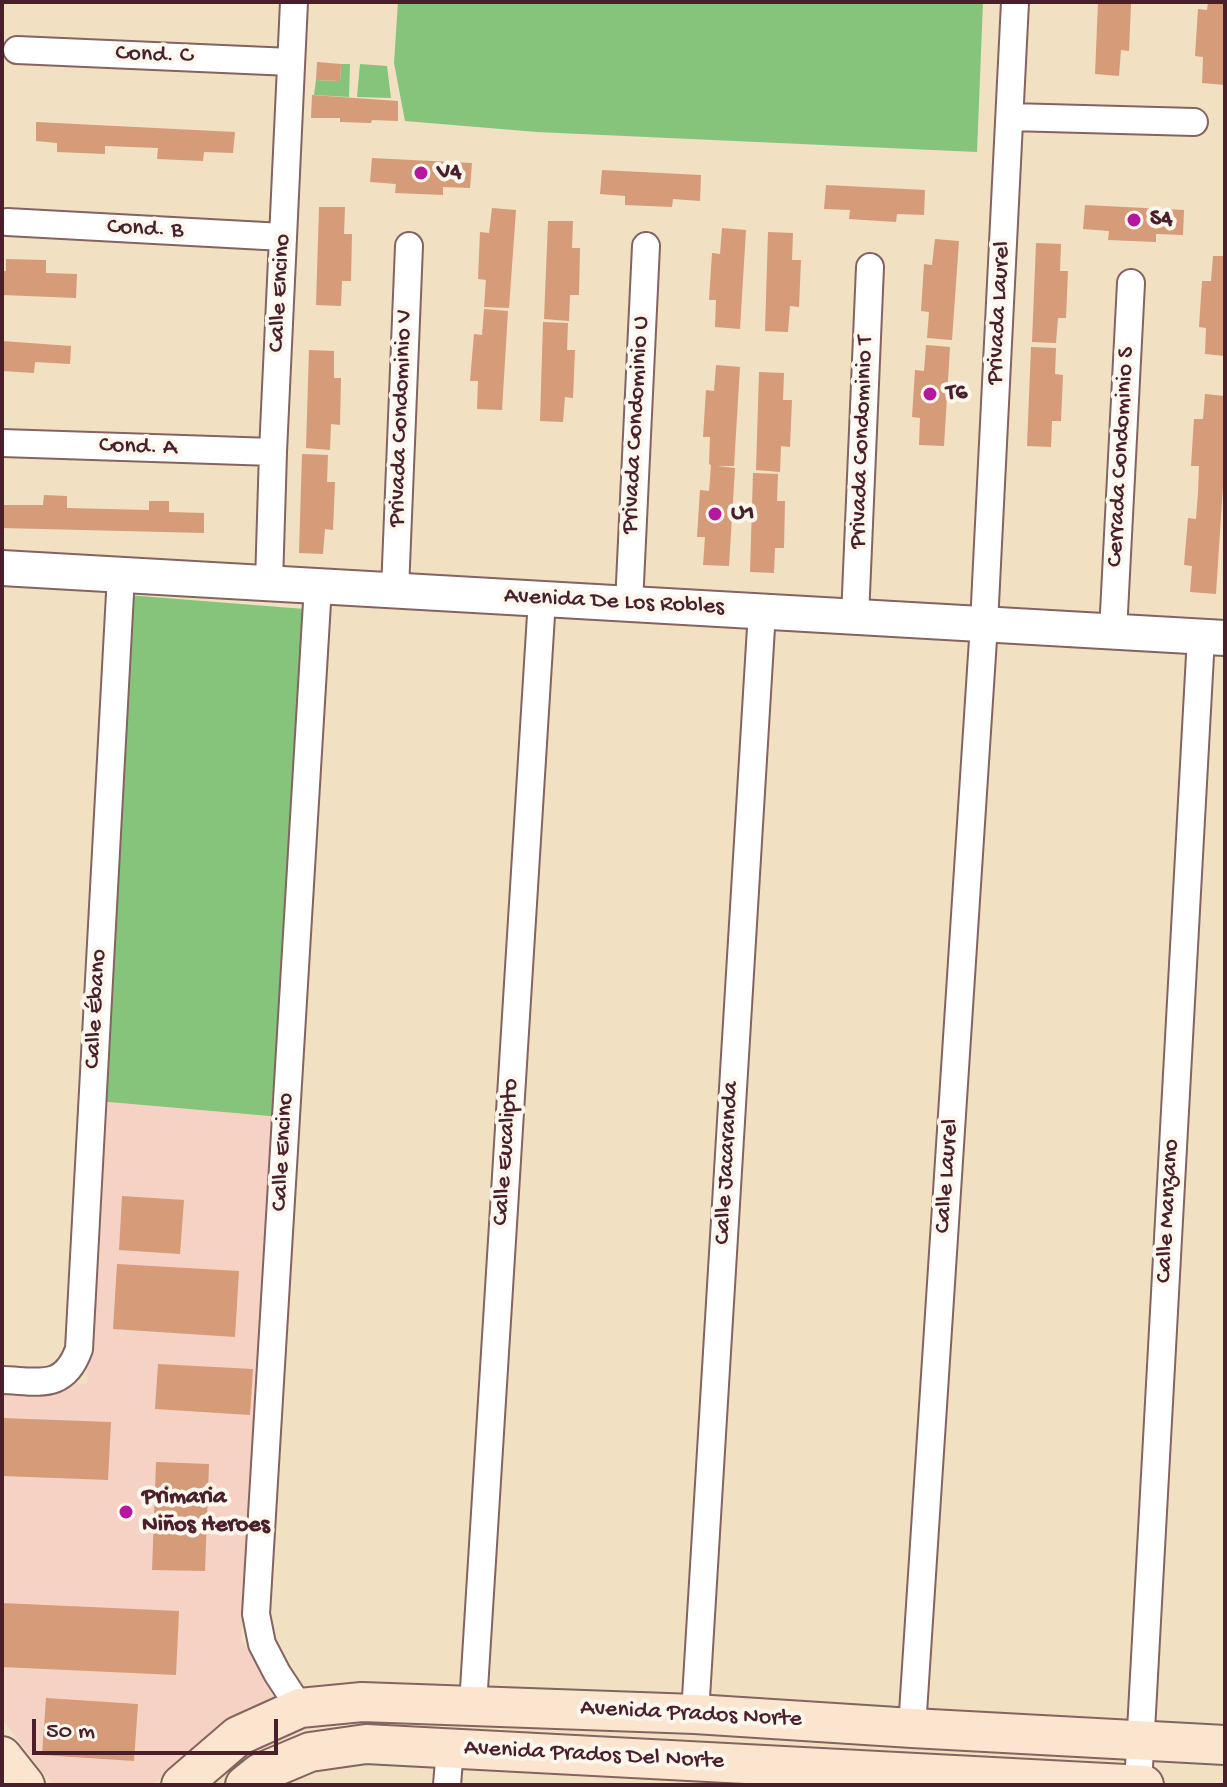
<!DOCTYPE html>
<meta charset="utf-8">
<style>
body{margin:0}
#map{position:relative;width:1227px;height:1787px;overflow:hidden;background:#f1e0c1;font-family:"Gochi Hand",sans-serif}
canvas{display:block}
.frame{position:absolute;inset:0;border:4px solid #4a1f2b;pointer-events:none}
.scale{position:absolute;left:32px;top:1719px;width:246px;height:36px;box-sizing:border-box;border:4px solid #4a1f2b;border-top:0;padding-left:10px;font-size:24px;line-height:28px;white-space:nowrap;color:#4a1f2b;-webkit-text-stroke:6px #fbf7ec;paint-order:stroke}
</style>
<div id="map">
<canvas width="1227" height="1787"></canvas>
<div class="frame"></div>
<div class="scale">50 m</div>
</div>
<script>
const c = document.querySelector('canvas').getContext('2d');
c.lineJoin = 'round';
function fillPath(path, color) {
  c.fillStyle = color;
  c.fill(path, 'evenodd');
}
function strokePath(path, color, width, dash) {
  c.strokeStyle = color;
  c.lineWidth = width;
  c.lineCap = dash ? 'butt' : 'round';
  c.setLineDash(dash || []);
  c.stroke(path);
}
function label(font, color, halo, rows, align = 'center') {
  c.font = font + ' "Gochi Hand",sans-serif';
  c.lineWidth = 8;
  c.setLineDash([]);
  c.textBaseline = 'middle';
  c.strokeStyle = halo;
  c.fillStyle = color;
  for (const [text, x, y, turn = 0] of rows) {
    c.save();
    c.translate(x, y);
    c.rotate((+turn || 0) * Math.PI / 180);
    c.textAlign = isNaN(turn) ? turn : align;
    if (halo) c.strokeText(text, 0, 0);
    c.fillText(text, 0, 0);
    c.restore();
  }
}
fillPath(new Path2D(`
 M97 1101 281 1117 241 1640 284 1699 215 1731 152 1785H53L2 1719V1380L87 1384Z`), '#f6d2c4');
fillPath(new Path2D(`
 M398 2H983L977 152 537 132 405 121 394 63Z
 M341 64H350L349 97 314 95 316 80 340 81Z
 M360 64 387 66 391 98 357 97Z
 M127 595 305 609 281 1117 97 1101Z`), '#86c47b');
fillPath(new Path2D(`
 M1098 2 1131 4 1129 51 1121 50 1119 76 1095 74Z
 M1208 2H1225V85L1202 83 1203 57 1195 56 1198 9 1207 10Z
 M317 62 341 64 340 81 316 80Z
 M312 95 398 101V121L372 120 371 123 340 122V118H311Z
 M36 122 235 132 233 153 204 152 203 161 157 159 158 148 105 146V154L57 152V143L36 141Z
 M372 158 472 163 470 188 443 187V195L395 193 396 184 370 182Z
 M602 170 701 175 700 201 673 199 672 207 625 205V196L600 194Z
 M826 185 925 190 924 215 897 214 896 222 849 219 850 210 824 209Z
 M1085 205 1184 210 1183 235 1156 234V242L1108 240 1109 231 1083 229Z
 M319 207H345L344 234H352L351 281H342L341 306 316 305Z
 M492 208 516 210 509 308 484 307 486 280 478 279 480 232 489 233Z
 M548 221H573L572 248H580L579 295H570L569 321 544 319Z
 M722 228 746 230 740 329 715 327 716 300H709L712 253 720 254Z
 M768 232 793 233 792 260H801L799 307 790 306 788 332 765 331Z
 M935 239 959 241 952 340 927 338 929 312 921 311 924 264 932 265Z
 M1036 243 1061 244 1060 271H1068L1066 318H1058L1056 343 1032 342Z
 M1213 256H1225V356L1205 354 1206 328 1199 327 1202 281H1211Z
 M6 259 46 260V273L77 274 76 298 2 295V271H6Z
 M484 309 508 311 502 410 477 409 478 381H470L474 334 482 335Z
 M543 322 568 323 567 350H575L573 398 565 397 563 422 540 421Z
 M2 341 71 346 70 364 35 362 34 373 2 371Z
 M926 345 950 347 944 446 919 445 920 418 912 417 915 370 924 371Z
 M1031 347 1056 348 1055 374 1063 375 1061 421H1052L1051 447 1027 446Z
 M309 350 334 351V378H341L340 425 331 424 330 450 306 448Z
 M716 365 740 367 734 466H717L735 468 729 566 703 565 705 537H697L700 490 709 491 711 465 709 464 710 437H703L706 390 714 391Z
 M759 372 784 373 783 400H792L790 447 781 446 780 472 756 470Z
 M1205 394 1225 396V455L1216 594 1190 592 1192 566 1184 565 1188 518 1196 519 1198 493 1199 466H1191L1194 419H1203Z
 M302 454 328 455 327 482H335L333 530 325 529 323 554 299 553Z
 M753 473 778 474 777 501H785L784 548H775L774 573 750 572Z
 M44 495 67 496V508L149 510V501H169V512L204 513V533L2 528 3 505H43Z
 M122 1196 184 1200 180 1254 119 1250Z
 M117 1264 239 1271 235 1337 113 1329Z
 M158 1364 253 1369 250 1415 155 1409Z
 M2 1418 111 1422 108 1480 2 1476Z
 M156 1462 209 1464 205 1571 152 1570Z
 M2 1603 179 1611 176 1675 2 1667Z
 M46 1698 138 1704 134 1761 42 1755Z`), '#d69b79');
const minor = new Path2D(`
 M17 50 291 62
 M1010 117 1194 122
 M7 222 283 237
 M2 443 273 452
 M269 583 273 452 294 2
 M395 590 409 246
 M629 604 646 246
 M855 617 870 267
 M1113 632 1131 283
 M2 1380C39 1381 64 1391 79 1349L121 575
 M473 1705 542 599
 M300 1708 277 1673 262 1644 256 1614 318 586
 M695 1714 762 611
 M912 1728 984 624 1015 2
 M447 1785 450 1748
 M1138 1785 1201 637`);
const tertiary = new Path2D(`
 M2 568 1225 638`);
const secondary = new Path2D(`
 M2 1756 25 1785
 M181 1785 238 1736 300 1708 362 1702 695 1714 912 1728 1225 1745
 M245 1785 260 1773 310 1752 366 1744 1144 1785`);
strokePath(minor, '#846360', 30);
strokePath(tertiary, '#846360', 38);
strokePath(secondary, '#846360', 42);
strokePath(minor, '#fff', 26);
strokePath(tertiary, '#fff', 34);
strokePath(secondary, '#fbe5cf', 38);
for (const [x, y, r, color] of [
 [421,173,8,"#b5179e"],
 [1134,220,8,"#b5179e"],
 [930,394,8,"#b5179e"],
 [715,514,8,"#b5179e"],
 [126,1512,8,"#b5179e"]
]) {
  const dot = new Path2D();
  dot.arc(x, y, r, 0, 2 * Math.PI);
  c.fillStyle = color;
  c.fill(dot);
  strokePath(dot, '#fbf7ec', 3);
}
label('24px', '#4a1f2b', '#fbf7ec', [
 ["Cond. C",154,56,2],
 ["Cond. B",145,230,3],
 ["Calle Encino",281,293,-87],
 ["Privada Laurel",1000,313,-87],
 ["Privada Condominio V",402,418,-88],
 ["Privada Condominio U",637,425,-87],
 ["Privada Condominio T",863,442,-88],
 ["Cond. A",138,448,2],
 ["Cerrada Condominio S",1122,457,-87],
 ["Avenida De Los Robles",614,603,3],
 ["Calle Ébano",97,1009,-87],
 ["Calle Encino",284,1152,-87],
 ["Calle Eucalipto",507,1152,-86],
 ["Calle Jacaranda",728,1163,-87],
 ["Calle Laurel",948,1176,-86],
 ["Calle Manzano",1169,1211,-87],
 ["Avenida Prados Norte",691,1715,3],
 ["Avenida Prados Del Norte",594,1756,3]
]);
label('bold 24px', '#4a1f2b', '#fbf7ec', [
 ["V4",437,173],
 ["S4",1150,220],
 ["T6",946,394],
 ["U1",731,514],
 ["Primaria",142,1498],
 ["Niños Heroes",142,1526]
], 'left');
</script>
